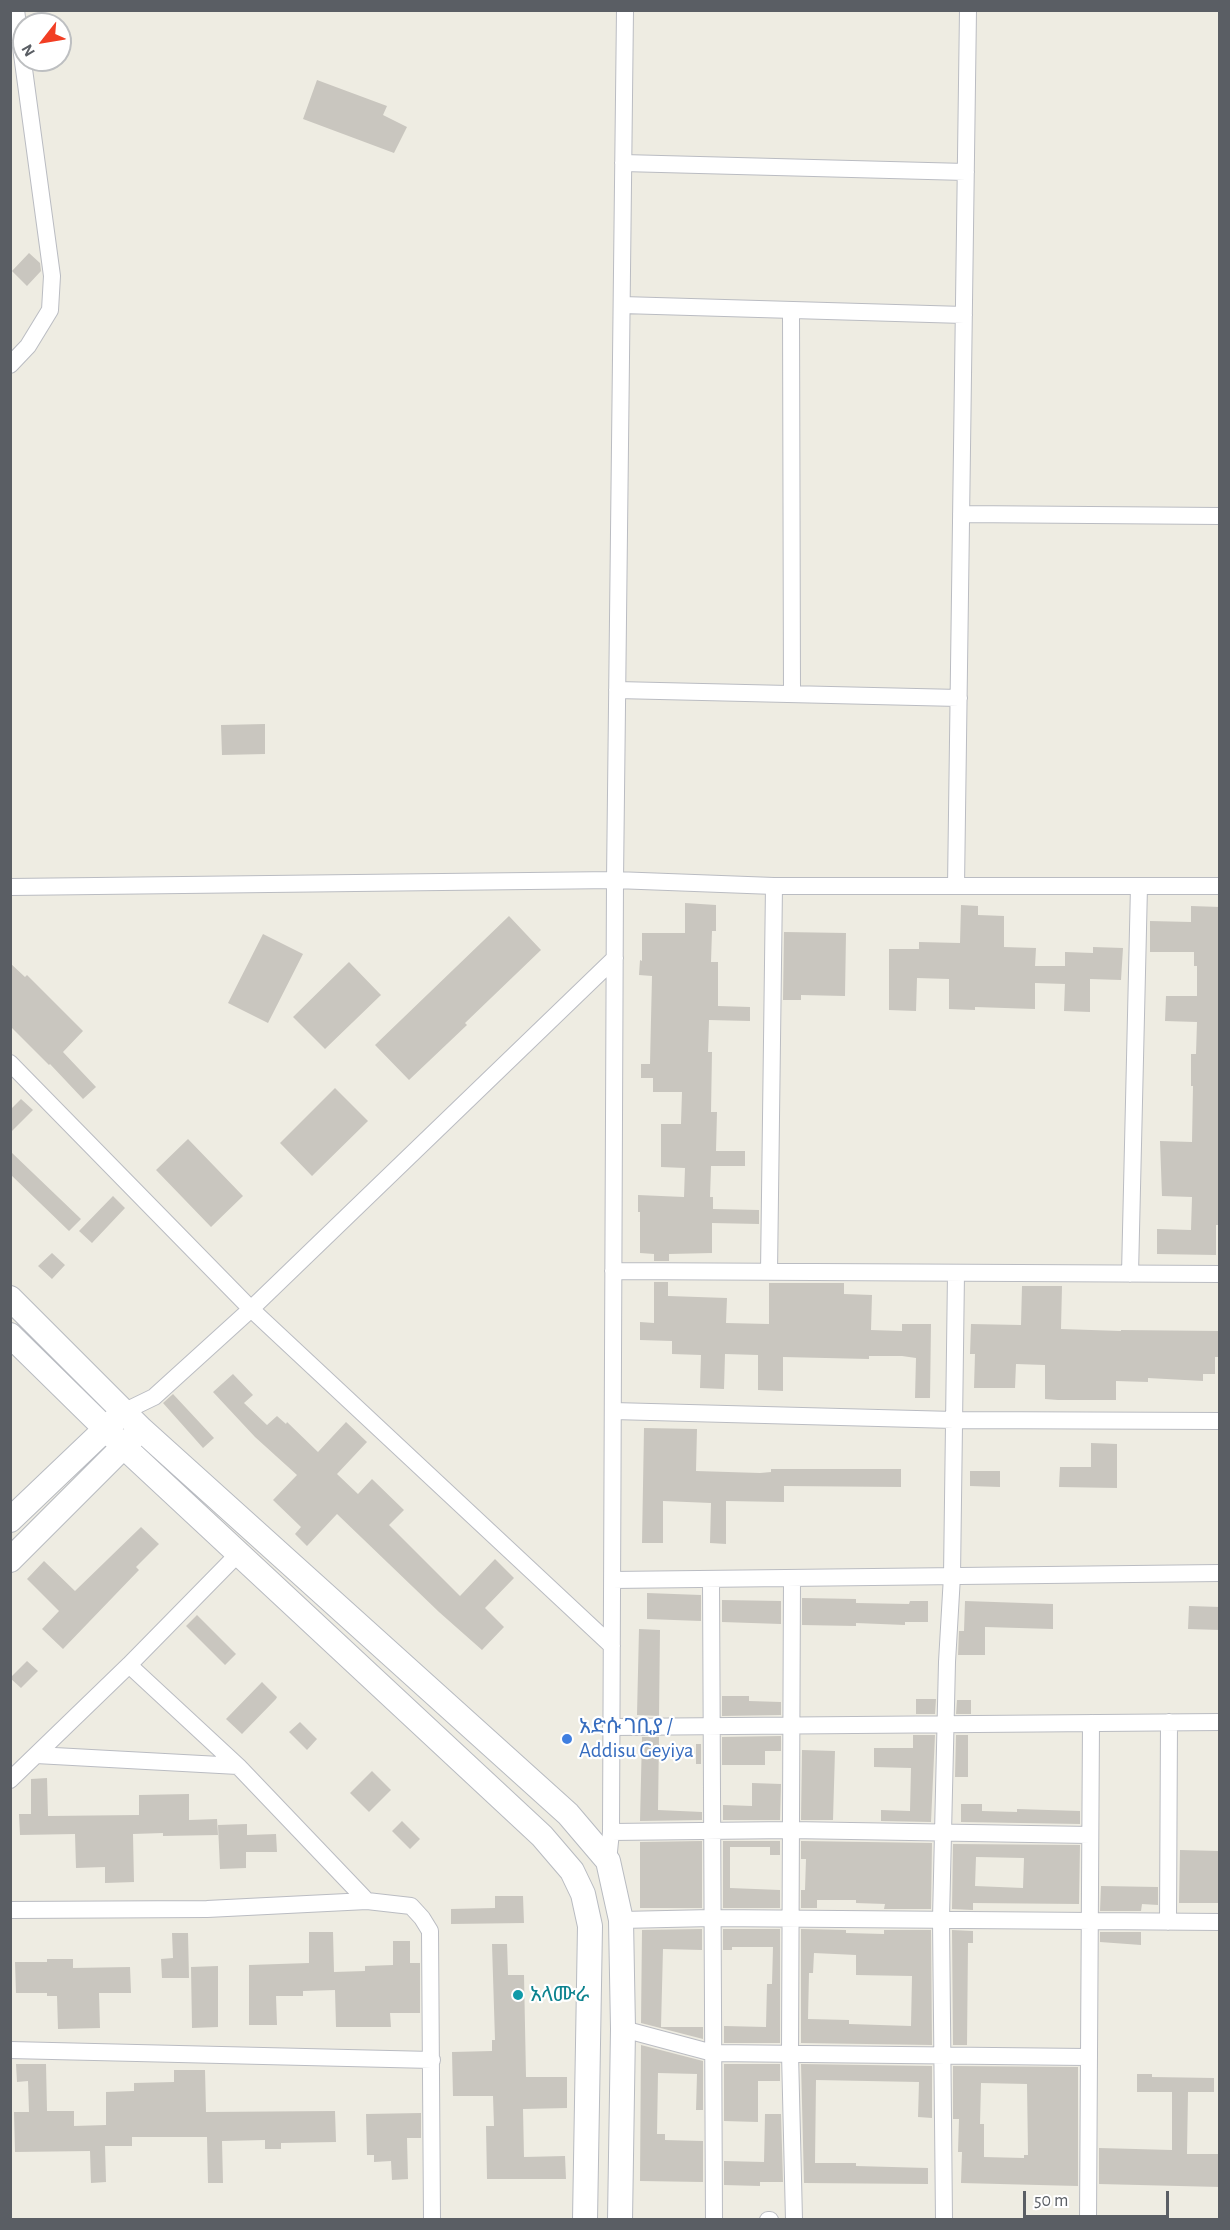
<!DOCTYPE html>
<meta charset="utf-8">
<style>
body{margin:0}
#map{position:relative;width:1230px;height:2230px;overflow:hidden;background:#eeece2;font-family:"Alegreya Sans",sans-serif}
canvas{display:block}
.frame{position:absolute;inset:0;border:12px solid #5a5e64;pointer-events:none}
.north{position:absolute;left:12px;top:12px;width:60px;height:60px;box-sizing:border-box;background:#fff;border:2px solid #bdbfc1;border-radius:50%;rotate:239deg;font-size:16px;font-weight:700;line-height:24px;text-align:center;color:#5a5e64}
.north::after{content:'';display:block;margin:auto;width:21px;height:27px;background:#f23e24;clip-path:polygon(50% 0,100% 100%,50% 72%,0 100%)}
.scale{position:absolute;left:1023px;top:2191px;width:146px;height:27px;box-sizing:border-box;border:3px solid #5a5e64;border-top:0;padding-left:8px;font-size:18px;line-height:21px;white-space:nowrap;color:#5a5e64;-webkit-text-stroke:4px #fff;paint-order:stroke}
</style>
<div id="map">
<canvas width="1230" height="2230"></canvas>
<div class="frame"></div>
<div class="north">N</div>
<div class="scale">50 m</div>
</div>
<script>
const c = document.querySelector('canvas').getContext('2d');
c.lineJoin = 'round';
function fillPath(path, color) {
  c.fillStyle = color;
  c.fill(path, 'evenodd');
}
function strokePath(path, color, width, dash) {
  c.strokeStyle = color;
  c.lineWidth = width;
  c.lineCap = dash ? 'butt' : 'round';
  c.setLineDash(dash || []);
  c.stroke(path);
}
function label(font, color, halo, rows, align = 'center') {
  c.font = font + ' "Alegreya Sans","Noto Sans Ethiopic",sans-serif';
  c.lineWidth = 4.5;
  c.setLineDash([]);
  c.textBaseline = 'middle';
  c.strokeStyle = halo;
  c.fillStyle = color;
  for (const [text, x, y, turn = 0] of rows) {
    c.save();
    c.translate(x, y);
    c.rotate((+turn || 0) * Math.PI / 180);
    c.textAlign = isNaN(turn) ? turn : align;
    if (halo) c.strokeText(text, 0, 0);
    c.fillText(text, 0, 0);
    c.restore();
  }
}
fillPath(new Path2D(`
 M317 80 387 106 383 115 407 127 394 153 303 119Z
 M29 253 40 263 41 271 27 286 12 271Z
 M265 724V754L222 755 221 725Z
 M685 903 716 905V931H712L711 962H718V1006L750 1007V1021L709 1020 708 1052H712L711 1112H717L716 1151H745V1166H711L710 1197H713V1209L759 1210V1224L712 1223V1253L669 1254V1261H654V1254L640 1253V1212H638V1195L684 1197 685 1168 661 1167V1124H681L682 1092H653V1078H641V1064H650L652 976 639 975 640 960 642 961V933H685Z
 M961 905 978 906V915L1004 916V947L1036 948 1035 966H1065V952L1093 953V947L1123 948 1121 980 1090 979V1012L1064 1011 1065 984 1035 983V1009L975 1007V1010L949 1009V979L917 978 916 1011 889 1010V949H919V942L960 943Z
 M1191 906 1220 907V1225H1216V1255L1157 1254V1229L1191 1230 1192 1197 1162 1196 1160 1141 1192 1142 1193 1086H1191V1054H1196L1197 1022 1165 1021 1166 996H1197V966H1194V952H1150V921L1191 922Z
 M509 916 541 950 465 1023 467 1025 409 1080 375 1045Z
 M784 932 846 933 845 996 801 995V1000H783Z
 M263 934 303 954 268 1023 228 1003Z
 M349 962 381 995 325 1049 293 1017Z
 M10 963 25 977 27 975 83 1031 63 1052 96 1087 83 1099 50 1064 49 1065 10 1026Z
 M335 1088 368 1121 312 1176 280 1143Z
 M21 1099 33 1110 10 1133V1110Z
 M188 1139 243 1196 211 1227 156 1170Z
 M10 1151 81 1219 69 1231 10 1174Z
 M113 1196 125 1208 92 1243 79 1231Z
 M52 1253 65 1265 52 1279 38 1266Z
 M654 1282H668V1296L727 1298 726 1323 769 1324V1283H844V1294L872 1295 871 1330 902 1331V1324H931L930 1398H915L916 1358 902 1356H869V1359L783 1357V1391L758 1390V1355L725 1354 724 1389 700 1388 701 1355 672 1354V1341L640 1340V1322L654 1323Z
 M1022 1286H1062L1061 1329 1121 1331V1330L1220 1331V1357H1215V1374H1203V1381L1148 1378V1382L1116 1381V1400H1058L1045 1399V1365L1016 1364 1015 1388H974L975 1354H970L971 1324 1021 1325Z
 M233 1374 253 1395 244 1403 267 1425 277 1416 286 1424 287 1422 318 1452 346 1422 367 1442 337 1474 358 1494 372 1479 404 1510 389 1525 460 1596 495 1559 514 1578 485 1608 504 1627 482 1650 439 1612 337 1514 307 1546 295 1534 301 1527 273 1500 297 1475 255 1437 213 1392Z
 M173 1394 214 1438 203 1448 163 1403Z
 M644 1428 697 1429 696 1471 760 1473 771 1472V1469H901V1487L784 1486V1502L726 1501V1544L710 1543 711 1503 663 1501V1543H642Z
 M1091 1443 1117 1444V1488L1059 1487 1060 1467H1091Z
 M970 1471H1000V1487L970 1486Z
 M141 1527 159 1544 136 1567 139 1570 63 1649 42 1629 59 1611 27 1579 44 1561 75 1591Z
 M647 1593 701 1595V1621L647 1619Z
 M802 1598 856 1599V1603L909 1604 910 1601H928V1622H905V1625L856 1623V1626L802 1625Z
 M722 1600 781 1601V1624L722 1622Z
 M965 1601 1053 1604V1629L985 1627V1655H958L959 1631H964Z
 M1189 1606 1220 1607V1630L1188 1629Z
 M197 1615 236 1654 225 1665 186 1626Z
 M639 1629 660 1630 659 1716 637 1715Z
 M27 1661 38 1671 21 1688 10 1678Z
 M262 1682 277 1697 276 1699 242 1734 226 1719Z
 M722 1696H749V1701L781 1702V1715L722 1716Z
 M916 1699H936L935 1714H916Z
 M957 1700H971V1714H956Z
 M300 1722 317 1739 307 1750 289 1732Z
 M913 1735H935L931 1822 881 1821V1810L910 1811 911 1768 874 1767V1748H913Z
 M956 1735H968V1777H955Z
 M781 1736V1751H765V1765H722V1737Z
 M642 1737H659L658 1810 702 1812V1820L640 1821Z
 M696 1744H701V1764H696Z
 M802 1750 835 1751 833 1820H801Z
 M372 1771 391 1790 369 1812 350 1793Z
 M47 1778 48 1816 139 1815V1795L189 1794V1820L217 1819 218 1835 163 1836V1833L133 1834 134 1882 105 1883V1867L76 1868 75 1834 20 1835 19 1814H31V1779Z
 M752 1783 781 1784 780 1820H723V1805L752 1806Z
 M961 1804H982V1811L1017 1812V1809L1080 1811V1824L961 1822Z
 M402 1821 420 1839 410 1849 392 1831Z
 M247 1824V1835L276 1834 277 1852H246V1868L220 1869 218 1825Z
 M702 1841V1908H640V1842Z
 M723 1841H780V1855H770V1847H730V1888L780 1890V1908H723Z
 M801 1841 932 1843 931 1909H884L885 1904 856 1903V1900H817V1908H801V1890H805L806 1859H801Z
 M953 1844 1080 1845 1079 1904 973 1903V1910L952 1909ZM976 1857 1024 1858 1023 1888 975 1886Z
 M1180 1850 1219 1851V1903H1179Z
 M1101 1886 1158 1887V1905L1142 1904 1141 1911H1100Z
 M495 1896H523L524 1923 451 1924V1909L495 1908Z
 M702 1929V1950L663 1949 661 2027H703V2039L641 2023 642 1930Z
 M723 1929H780V2043H724V2026L766 2027 767 1984H772L773 1947H732V1950H723Z
 M801 1929 846 1930V1933L884 1934V1930H931L932 2045 801 2043ZM814 1953 856 1955V1975L912 1976 911 2026 849 2024V2020L808 2019 809 1973H813Z
 M952 1930 973 1931V1943H968L967 2045H953Z
 M309 1932H333L334 1972 365 1971V1966L393 1965V1941H410V1963H420V2013H390L391 2027H336L335 1990 303 1991V1996H276L277 2025H249V1965L309 1963Z
 M1100 1932H1141V1945L1100 1942Z
 M172 1933H188L189 1978H162L161 1959 173 1958Z
 M492 1944H507L508 1975H524L526 2077H567V2108L523 2109 524 2157 565 2156 566 2179H487L486 2126H494L493 2096H453L452 2052 492 2051V2040H495Z
 M47 1959H73V1968L130 1967 131 1993H99L100 2028 58 2029 57 1996H47V1993H16L15 1962H47Z
 M218 1966V2027L192 2028 191 1967Z
 M641 2045 703 2061V2110H696L697 2074 658 2073 657 2134H665V2140L703 2141V2182L640 2181Z
 M16 2064H46L47 2111H74V2126L106 2125V2092L134 2091V2083L174 2082V2070H205L206 2112 335 2111 336 2142 281 2143V2149H265V2140L222 2141 223 2183H208L207 2137H132V2146H105L106 2182 91 2183 90 2151 15 2152 14 2112H29L28 2081 17 2082Z
 M724 2064H780V2081H758V2122L724 2121Z
 M801 2064 932 2066V2118L918 2117 919 2082 816 2080 815 2163H856V2166L928 2168V2184L804 2183Z
 M953 2066 1078 2067V2186L961 2183 962 2152H958L959 2119H953ZM981 2083 1027 2084 1028 2155H1024V2158L984 2157V2124H980Z
 M1137 2074H1152V2077L1214 2078V2092H1188L1187 2154H1220V2187L1099 2184V2148L1172 2150V2092H1137Z
 M421 2113V2138H407L408 2179 392 2180 391 2161 374 2162V2155H367L366 2114Z
 M765 2114H781L783 2182H760V2186L724 2185V2161L764 2162Z`), '#c9c6bf');
const minor = new Path2D(`
 M623 163 966 172
 M622 305 964 315
 M791 310 792 694
 M10 365 28 346 50 310 52 276 16 10
 M961 514 1220 516
 M617 690 959 698
 M956 886 968 10
 M10 887 615 880 774 886H1220
 M10 1063 251 1309 612 1646
 M613 1271 1220 1274
 M769 1272 774 886
 M1130 1274 1139 886
 M613 1411 954 1420 1220 1421
 M123 1412 154 1397 251 1309 615 958
 M792 1578 790 2053 794 2220
 M711 1579 714 2220
 M612 1580 1220 1573
 M129 1665 238 1766 367 1901
 M611 1727 1220 1722
 M36 1755 238 1766
 M10 1780 129 1665 238 1554
 M611 1832 791 1830 1090 1835
 M608 1861 611 1832 615 880 625 10
 M10 1910 207 1909 367 1901 411 1906 422 1918 430 1931 432 2220
 M621 1920 712 1918 1220 1922
 M1168 1922 1169 1722
 M623 2029 713 2053 1087 2057
 M10 2050 432 2060
 M768 2220H770
 M944 2220 941 1919 947 1662 952 1576 956 1273
 M1088 2220 1091 1723`);
const secondary = new Path2D(`
 M10 1298 141 1429 568 1814 608 1861 621 1920 623 2029 620 2220
 M10 1335 123 1446 542 1836 572 1871 583 1894 590 1926 585 2220
 M10 1520 117 1418
 M10 1560 134 1436`);
strokePath(minor, '#babcc2', 18);
strokePath(secondary, '#b8bbc1', 26);
strokePath(minor, '#fff', 16);
strokePath(secondary, '#fff', 24);
for (const [x, y, r, color] of [
 [567,1739,6,"#3f7fe0"],
 [518,1995,6,"#0f9aa8"]
]) {
  const dot = new Path2D();
  dot.arc(x, y, r, 0, 2 * Math.PI);
  c.fillStyle = color;
  c.fill(dot);
  strokePath(dot, '#fff', 2);
}
label('21px', '#366cbe', '#fff', [
 ["አድሱ ገቢያ /",579,1727],
 ["Addisu Geyiya",579,1751]
], 'left');
label('21px', '#0d838f', '#fff', [
 ["አላሙራ",530,1995]
], 'left');
</script>
